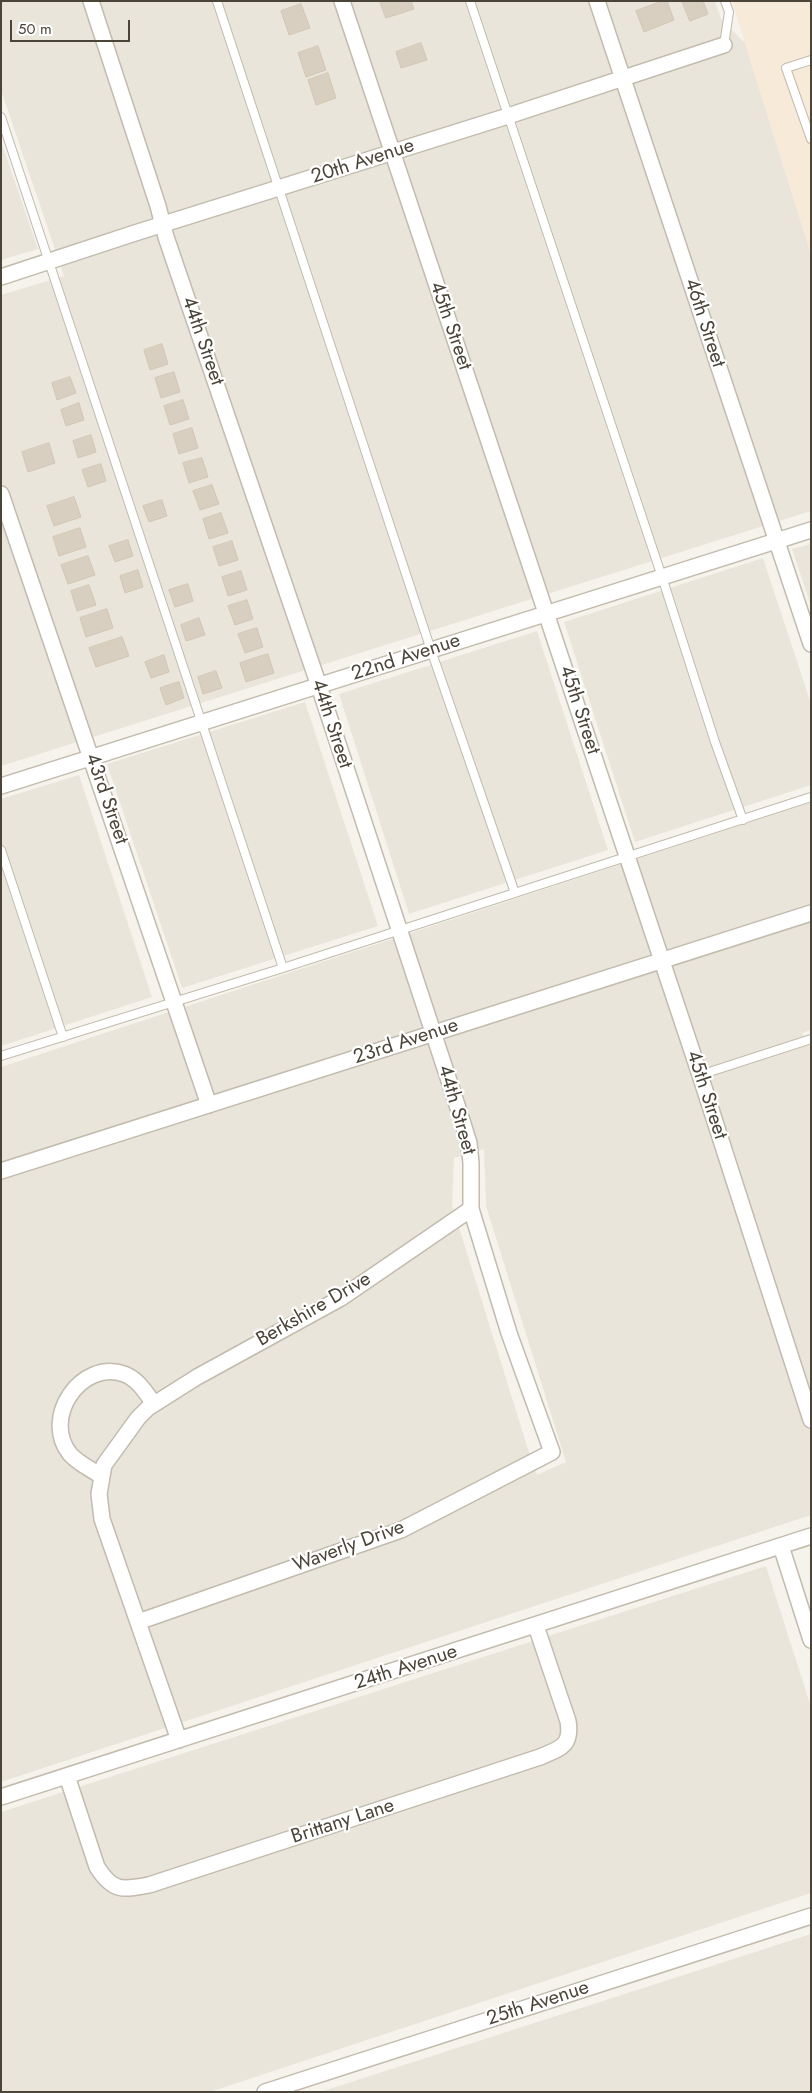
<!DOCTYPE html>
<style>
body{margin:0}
#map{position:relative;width:812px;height:2093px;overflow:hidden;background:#f6f3ec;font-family:Jost,sans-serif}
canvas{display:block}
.frame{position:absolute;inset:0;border:2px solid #4b4439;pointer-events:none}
.scale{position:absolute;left:10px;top:20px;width:120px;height:22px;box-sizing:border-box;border:2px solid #4b4439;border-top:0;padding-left:6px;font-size:15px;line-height:18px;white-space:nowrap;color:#4b4439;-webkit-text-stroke:4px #fff;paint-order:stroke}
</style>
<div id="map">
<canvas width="812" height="2093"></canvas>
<div class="frame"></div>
<div class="scale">50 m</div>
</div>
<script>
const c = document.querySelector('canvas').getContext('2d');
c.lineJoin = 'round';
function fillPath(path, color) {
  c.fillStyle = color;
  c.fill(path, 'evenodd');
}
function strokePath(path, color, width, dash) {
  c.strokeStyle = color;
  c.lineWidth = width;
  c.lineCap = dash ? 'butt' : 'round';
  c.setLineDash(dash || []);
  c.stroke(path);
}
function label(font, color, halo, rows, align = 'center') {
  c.font = font + ' Jost,sans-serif';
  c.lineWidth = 4.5;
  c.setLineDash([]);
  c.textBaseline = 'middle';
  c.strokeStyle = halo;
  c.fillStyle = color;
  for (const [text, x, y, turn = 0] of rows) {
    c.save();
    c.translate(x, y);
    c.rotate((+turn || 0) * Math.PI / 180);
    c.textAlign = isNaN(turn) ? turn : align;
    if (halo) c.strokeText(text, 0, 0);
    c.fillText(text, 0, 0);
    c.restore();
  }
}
fillPath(new Path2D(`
 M1 1H715L721 19 745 43 811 254V511L1 766V295L64 276 1 90Z
 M1 141 38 249 1 260Z
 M811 544V606L792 549Z
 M763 558 811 704V785L635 842 564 622Z
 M537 631 608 850 409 914 339 694Z
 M305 702 378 926 182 988 107 764Z
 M79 775 152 997 1 1046V799Z
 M811 802V1030L802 1033 811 1048V1515L1 1782V1067ZM484 1149 486 1206 566 1462 537 1475 527 1446 452 1205 454 1158Z
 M766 1566 811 1707V1893L210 2092H1V1812Z
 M811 1934V2092H320Z`), '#eae5da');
fillPath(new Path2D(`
 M732 1H811V254L745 43Z`), '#f7ead8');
const building = new Path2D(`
 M380 1H411L414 9 386 18Z
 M663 1H667L674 20 644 32 636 11Z
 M682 1H703L708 14 690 21Z
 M301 4 310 28 289 35 281 11Z
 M421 43 427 60 401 68 396 52Z
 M318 46 326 70 306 77 298 53Z
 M328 73 336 98 316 105 308 80Z
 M162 344 168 364 150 370 144 350Z
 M174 372 180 392 161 398 155 378Z
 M70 377 76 393 57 400 52 383Z
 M183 400 189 419 170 425 164 406Z
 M79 403 84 420 66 426 61 410Z
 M192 428 198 448 179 454 173 434Z
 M91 435 96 452 78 458 73 441Z
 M49 443 55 463 28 472 22 452Z
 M202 458 208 477 189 483 183 463Z
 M101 464 106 481 88 487 82 470Z
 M212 485 219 504 200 510 193 491Z
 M74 497 81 517 54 526 47 506Z
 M162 500 167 516 149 522 143 506Z
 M221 513 228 533 209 539 203 519Z
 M80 528 86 547 59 556 53 537Z
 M128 540 133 556 115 562 109 546Z
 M232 541 238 560 219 566 213 547Z
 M88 556 95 575 68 584 61 565Z
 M138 570 143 587 125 593 120 576Z
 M241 571 247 590 228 596 222 577Z
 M188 584 193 601 175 607 169 590Z
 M89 585 96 605 77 611 71 591Z
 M247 600 253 619 235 625 228 606Z
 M107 609 113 628 86 637 80 618Z
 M199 618 205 635 186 641 181 625Z
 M257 628 263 647 245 653 238 634Z
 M122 637 129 656 96 667 89 648Z
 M268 654 274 673 246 682 240 663Z
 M164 655 169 672 151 678 145 662Z
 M216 671 222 688 203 694 198 677Z
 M179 682 184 698 166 705 160 688Z`);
fillPath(building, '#d8cfc1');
strokePath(building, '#d3c7b4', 1);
const service = new Path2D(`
 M217 1 431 650 515 893
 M470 1 662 577 715 742 743 820
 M724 45 729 12 725 1
 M811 60 786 68 811 139
 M1 117 283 968
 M1 850 63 1037
 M1 1056 283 968 811 797
 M700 1075 811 1039`);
const minor = new Path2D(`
 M91 1 158 206 166 237 319 686 459 1111 469 1143 471 1163V1209L509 1333 552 1452 401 1530 138 1622
 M342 1 700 1075 811 1420
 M597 1 811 644
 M1 277 135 233 508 116 724 45
 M1 494 209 1105
 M1 786 811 530
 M1 1171 811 913
 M101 1476C91 1469 79 1464 70 1454 41 1418 81 1359 124 1374 138 1379 146 1393 154 1404
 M781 1546 811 1640
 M179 1740 102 1519 99 1494 104 1465 138 1418 148 1408 197 1377 341 1298 471 1209
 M67 1776 97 1867C113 1892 122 1890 149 1885L540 1757C561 1748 572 1746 568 1721L536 1626
 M1 1797 811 1536
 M265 2092 811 1916`);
strokePath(service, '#c2bbae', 10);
strokePath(minor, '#c2bbae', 18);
strokePath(service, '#fff', 8);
strokePath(minor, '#fff', 15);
label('20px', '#4b4439', '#fff', [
 ["20th Avenue",363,162,-18],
 ["46th Street",704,323,72],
 ["45th Street",450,326,71],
 ["44th Street",202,341,71],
 ["22nd Avenue",406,658,-18],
 ["45th Street",579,710,72],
 ["44th Street",331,724,72],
 ["43rd Street",106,799,71],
 ["23rd Avenue",406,1042,-18],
 ["45th Street",706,1095,72],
 ["44th Street",456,1110,74],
 ["Berkshire Drive",314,1310,-30],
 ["Waverly Drive",349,1547,-20],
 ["24th Avenue",406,1668,-18],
 ["Brittany Lane",343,1822,-18],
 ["25th Avenue",538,2004,-18]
]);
</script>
